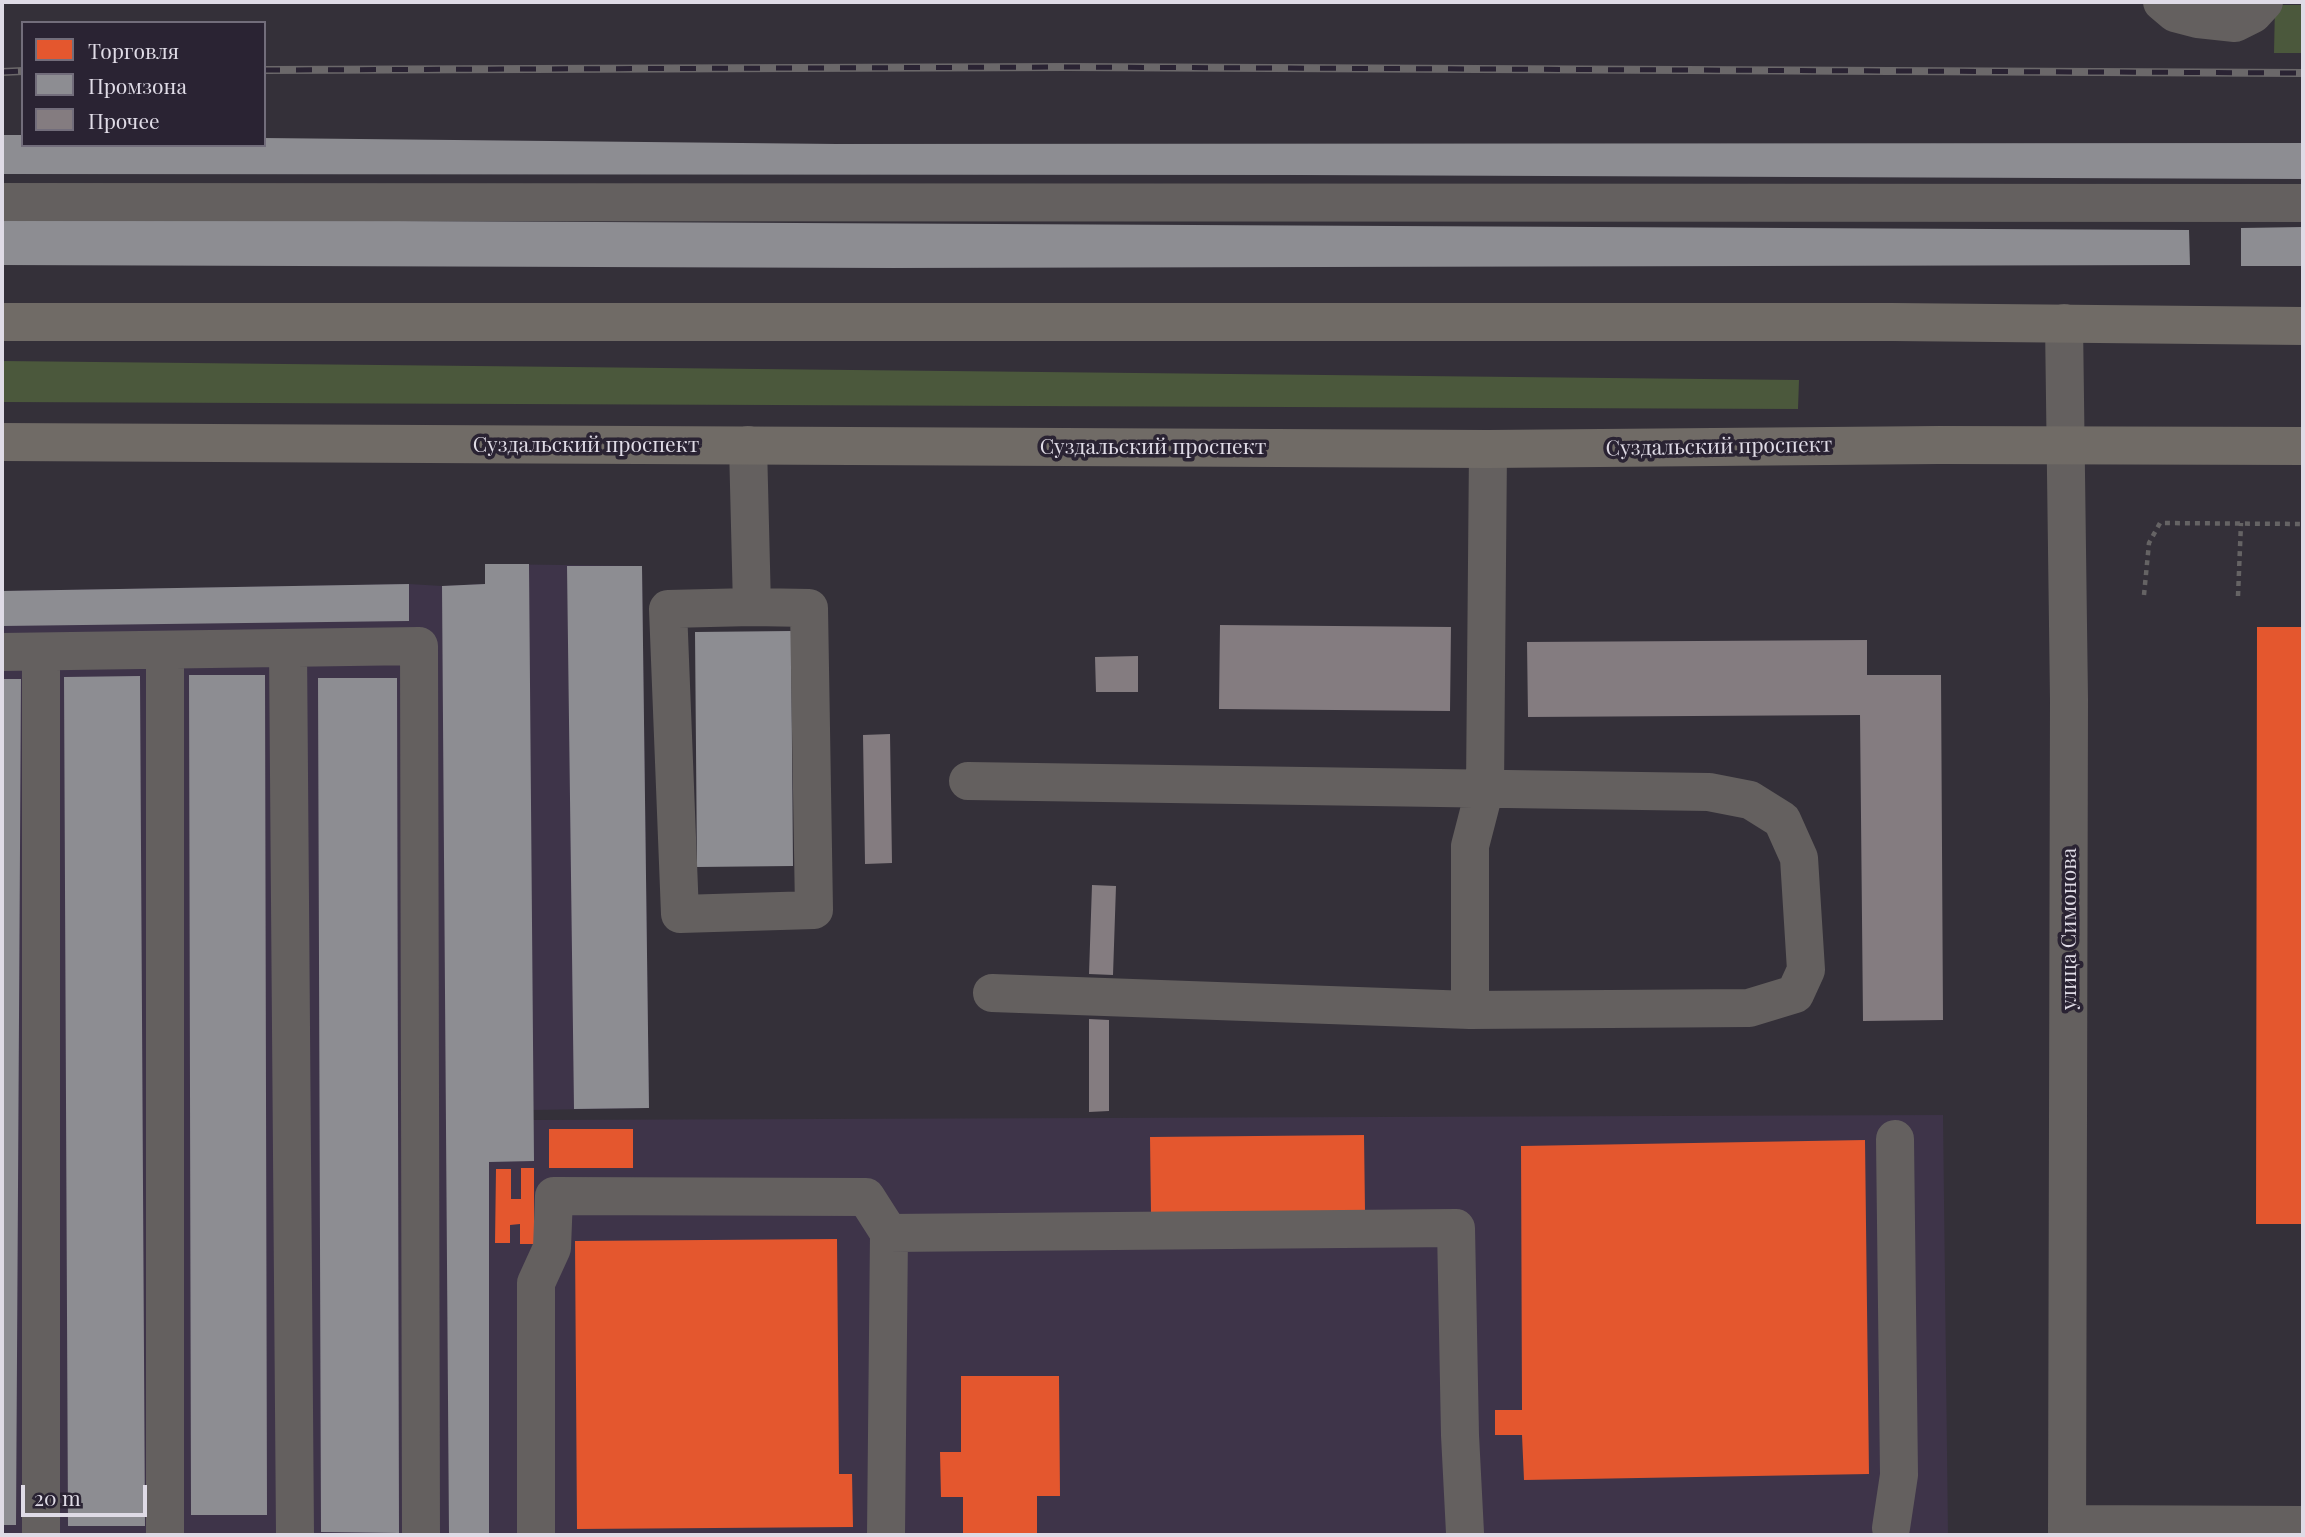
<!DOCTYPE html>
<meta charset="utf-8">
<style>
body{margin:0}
#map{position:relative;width:2305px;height:1537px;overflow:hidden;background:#343039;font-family:"Playfair Display",serif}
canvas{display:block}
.frame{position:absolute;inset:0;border:4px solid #dfdbe6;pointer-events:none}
.legend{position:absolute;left:21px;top:21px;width:245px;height:126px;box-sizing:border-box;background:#2a2333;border:2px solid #726d7b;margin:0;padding:9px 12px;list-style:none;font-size:21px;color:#dfdbe6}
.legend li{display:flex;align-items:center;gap:14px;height:35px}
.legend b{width:35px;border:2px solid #726d7b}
.scale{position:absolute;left:21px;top:1485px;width:126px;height:32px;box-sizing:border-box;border:4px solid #dfdbe6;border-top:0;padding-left:9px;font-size:21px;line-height:24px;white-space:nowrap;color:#dfdbe6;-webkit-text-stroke:5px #2a2333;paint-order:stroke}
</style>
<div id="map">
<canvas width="2305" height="1537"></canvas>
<div class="frame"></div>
<ul class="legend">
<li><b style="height:19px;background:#e4572e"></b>Торговля</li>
<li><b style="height:19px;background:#8d8d92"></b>Промзона</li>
<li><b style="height:19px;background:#847c80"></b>Прочее</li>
</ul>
<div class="scale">20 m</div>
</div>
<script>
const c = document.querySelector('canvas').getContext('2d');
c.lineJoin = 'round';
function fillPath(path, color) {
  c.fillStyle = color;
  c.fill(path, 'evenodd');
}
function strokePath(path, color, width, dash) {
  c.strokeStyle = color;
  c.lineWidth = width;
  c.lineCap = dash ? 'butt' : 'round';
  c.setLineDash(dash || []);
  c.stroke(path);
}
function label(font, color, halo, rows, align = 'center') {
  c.font = font + ' "Playfair Display",serif';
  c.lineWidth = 7;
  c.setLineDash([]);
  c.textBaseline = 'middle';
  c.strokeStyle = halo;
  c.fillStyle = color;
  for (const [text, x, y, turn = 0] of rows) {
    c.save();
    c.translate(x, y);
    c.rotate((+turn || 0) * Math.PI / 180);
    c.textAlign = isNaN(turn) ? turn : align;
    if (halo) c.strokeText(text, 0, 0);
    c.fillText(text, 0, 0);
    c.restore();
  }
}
fillPath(new Path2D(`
 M485 564 642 566 649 1108 533 1110V1120L1943 1115 1948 1535H2V591L409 584 442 586 485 584Z`), '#3e3449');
fillPath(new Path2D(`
 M2275 5H2303V53H2274Z
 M2 361 1799 380 1798 409 2 402Z`), '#4b583c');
fillPath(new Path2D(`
 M2257 627H2303V1224H2256Z
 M549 1129H633V1168H549Z
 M1364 1135 1365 1211 1151 1214 1150 1137Z
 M1865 1140 1869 1474 1524 1480 1522 1435H1495V1410H1522L1521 1146Z
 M521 1168H534V1244H520V1224L510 1225V1243H495L496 1169H511V1199H521Z
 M837 1239 839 1474H852L853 1527 577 1529 575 1241Z
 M961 1376H1059L1060 1496H1037V1535H963V1497H941L940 1452H961Z`), '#e4572e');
fillPath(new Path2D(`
 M2 135H23V145H264V138L837 144 2303 143V179L1301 175 2 174Z
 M2 219 2189 230 2190 265 893 268 2 265Z
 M2303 227V266H2241V228Z
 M485 564H529L534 1161 489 1162V1535H449L442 586 485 584Z
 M567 566H642L649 1108 574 1109Z
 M409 584V621L2 626V591Z
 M791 631 793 866 697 867 695 632Z
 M189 675H265L267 1515H191Z
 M140 676 145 1526H68L64 677Z
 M318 678H397L399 1533 321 1532Z
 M2 679H21L16 1525H2Z`), '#8d8d92');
fillPath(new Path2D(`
 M1220 625 1451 627 1450 711 1219 709Z
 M1867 640V675H1941L1943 1020 1863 1021 1860 715 1528 717 1527 642Z
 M1138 656V692H1096L1095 657Z
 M890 734 892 863 865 864 863 735Z
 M1092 885 1116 886 1113 975 1089 974Z
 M1089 1019 1109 1020V1111L1089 1112Z`), '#847c80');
strokePath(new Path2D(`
 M2144 595 2149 543 2160 523 2303 524
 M2238 596 2241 523`), '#656364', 4.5, [5, 5]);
strokePath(new Path2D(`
 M2162 2 2175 13 2198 19 2235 23 2253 14 2264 2
 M2 202 2303 203
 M2064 323 2069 700 2067 1535
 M748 445 752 607 668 609 680 914 814 910 809 608 752 607
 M288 648 295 1535
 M165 650V1535
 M2 652 419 646 421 1535
 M41 652V1535
 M968 781 1709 792 1750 800 1782 820 1799 858 1806 970 1795 994 1749 1008 1470 1010V846L1485 788 1488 449
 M992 993 1470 1010
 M889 1233 1456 1228 1460 1435 1465 1533
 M2067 1524 2303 1525
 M1891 1528 1899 1475 1895 1139
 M536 1535V1283L552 1248 554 1196 866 1197 889 1233 886 1535`), '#64605f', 38);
strokePath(new Path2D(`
 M2 322H1893L2303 326
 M2 442 1488 449 1939 445 2303 446`), '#706b66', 38);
const rail = new Path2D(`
 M264 70 1066 67 2303 73
 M2 72 23 71`);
strokePath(rail, '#6b686a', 8);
strokePath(rail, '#2a2333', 5, [16]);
label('21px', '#dfdbe6', '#2a2333', [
 ["Суздальский проспект",586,445],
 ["Суздальский проспект",1153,447],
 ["Суздальский проспект",1719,447,-1],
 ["улица Симонова",2069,929,-90]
]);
</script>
